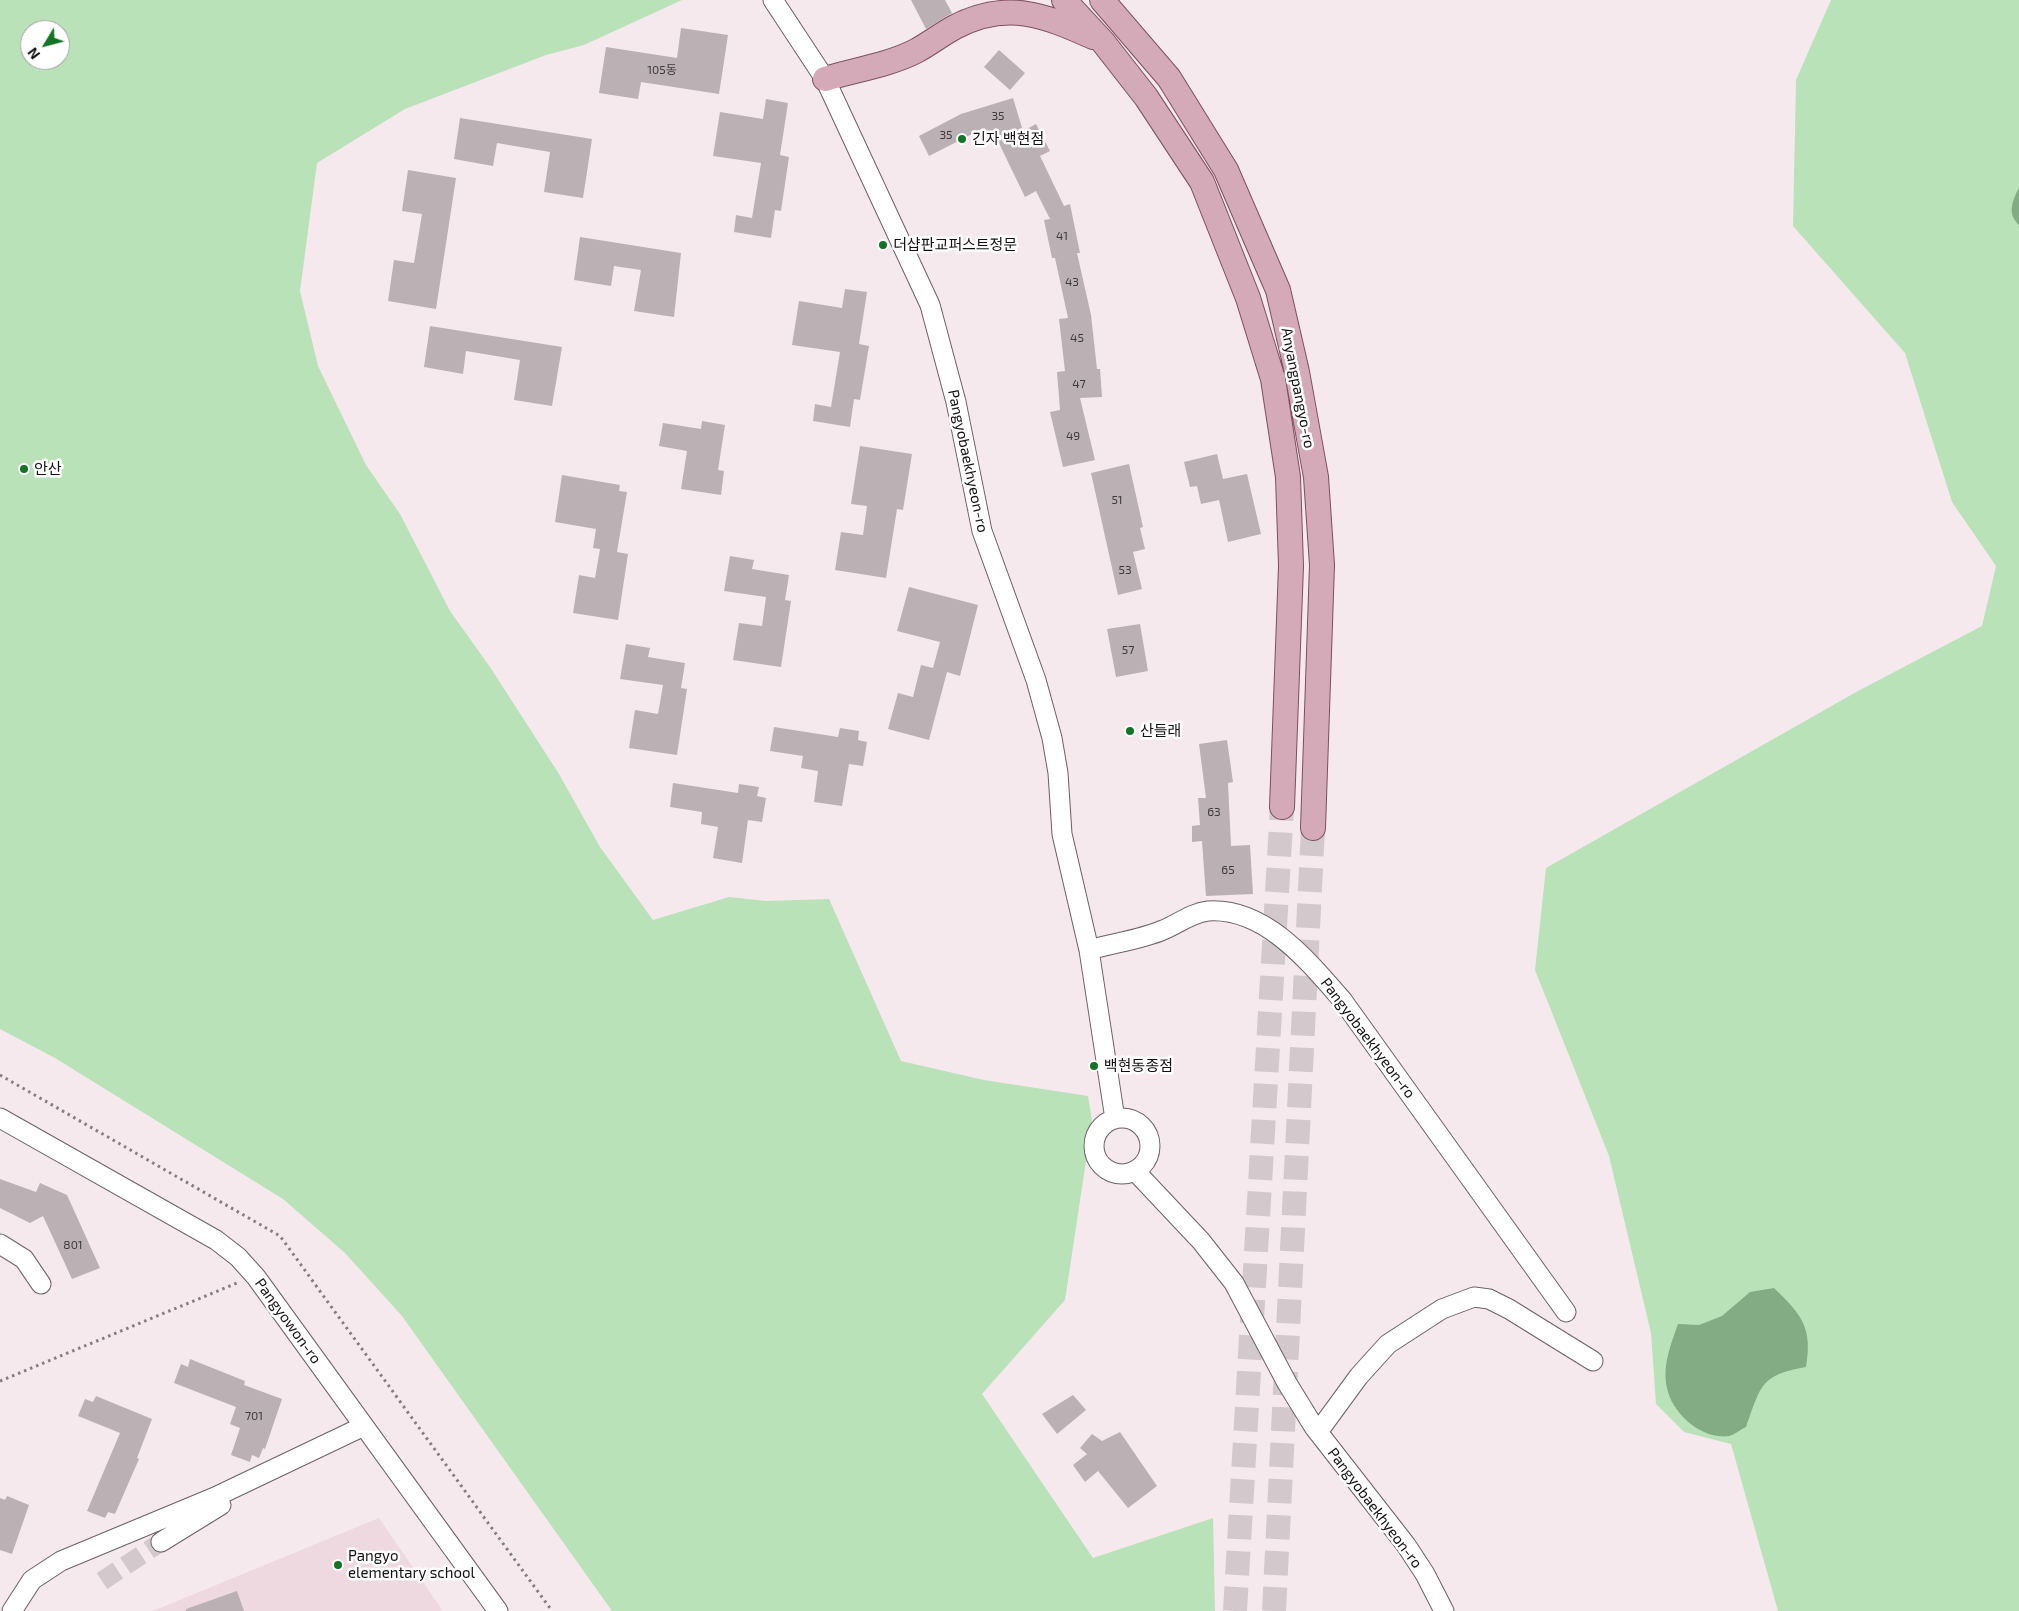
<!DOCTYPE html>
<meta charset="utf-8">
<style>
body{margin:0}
#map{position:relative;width:2019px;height:1611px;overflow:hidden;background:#f5e9ed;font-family:"Exo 2",sans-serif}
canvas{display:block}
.north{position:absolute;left:20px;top:20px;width:50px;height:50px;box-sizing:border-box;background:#fff;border:1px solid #a1a0a0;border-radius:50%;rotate:233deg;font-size:14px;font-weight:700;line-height:20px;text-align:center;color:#151112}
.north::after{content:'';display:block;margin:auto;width:18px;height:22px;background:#127424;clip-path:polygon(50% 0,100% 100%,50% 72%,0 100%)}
</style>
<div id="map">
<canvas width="2019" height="1611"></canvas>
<div class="north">N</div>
</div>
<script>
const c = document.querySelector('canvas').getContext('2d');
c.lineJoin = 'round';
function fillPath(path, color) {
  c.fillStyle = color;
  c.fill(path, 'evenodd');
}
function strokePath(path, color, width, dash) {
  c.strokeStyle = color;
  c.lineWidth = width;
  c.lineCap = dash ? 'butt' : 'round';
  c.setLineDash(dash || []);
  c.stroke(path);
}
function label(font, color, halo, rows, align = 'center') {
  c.font = font + ' "Exo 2","Noto Sans KR",sans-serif';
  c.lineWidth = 5;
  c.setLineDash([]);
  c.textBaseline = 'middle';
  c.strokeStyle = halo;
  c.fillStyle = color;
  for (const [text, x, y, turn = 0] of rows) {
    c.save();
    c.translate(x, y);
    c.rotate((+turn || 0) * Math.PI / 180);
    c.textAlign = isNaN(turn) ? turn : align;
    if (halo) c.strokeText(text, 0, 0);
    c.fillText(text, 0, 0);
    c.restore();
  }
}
fillPath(new Path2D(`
 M379 1518 443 1611H153Z`), '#edd9df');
fillPath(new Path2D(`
 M0 0H682L584 45 546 55 405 109 317 163 300 291 318 366 366 465 400 514 450 611 490 667 559 774 600 847 653 920 729 897 766 901 829 899 901 1061 984 1080 1088 1096 1092 1121 1065 1300 982 1394 1093 1558 1213 1518 1215 1611H612L402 1316 345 1253 283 1199 55 1058 0 1029ZM30 30H60V60H30Z
 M1831 0H2019V1611H1778L1731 1444 1684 1432 1656 1404 1651 1333 1609 1156 1535 970 1546 868 1858 691 1982 626 1996 566 1952 502 1905 353 1793 226 1796 80Z`), '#b9e2b9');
fillPath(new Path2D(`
 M2019 188V225C2007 214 2012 201 2019 188Z
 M1774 1288C1801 1314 1813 1327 1806 1367 1760 1375 1761 1386 1746 1427 1741 1429 1734 1435 1729 1436 1701 1440 1672 1413 1667 1388 1662 1366 1671 1344 1678 1324L1699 1325 1722 1316 1750 1292Z`), '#83ab84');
fillPath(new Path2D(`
 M911 0H945L952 13 926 29Z
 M681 28 728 35 719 94 641 82 638 99 599 93 606 47 677 58Z
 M999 50 1025 73 1010 90 984 67Z
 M1013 98 1023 131 1036 124 1050 151 1040 156 1064 206 1070 204 1080 253H1077L1091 315 1097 369H1100L1102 397 1080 398 1095 460 1063 467 1050 412 1060 410 1057 372 1065 371 1059 319 1068 318 1055 258H1052L1044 220 1050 219 1036 191 1025 197 993 131 984 134 982 129 929 156 919 136 961 114Z
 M766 99 788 103 780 155 789 157 781 211 775 210 771 238 734 232 736 215 752 218 761 163 713 156 720 112 763 119Z
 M460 118 592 139 583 198 544 192 550 152 497 143 493 166 454 159Z
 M408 170 456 178 436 309 388 301 394 260 414 263 422 214 402 211Z
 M580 237 681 253 674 317 634 311 641 270 614 266 611 286 574 280Z
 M845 289 867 292 859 344 869 346 860 400 854 399 850 427 813 421 815 404 831 407 840 352 792 345 799 301 842 308Z
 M430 326 562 347 552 406 514 400 520 360 466 351 463 374 424 367Z
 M702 421 725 425 718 470 724 471 721 495 681 489 687 451 659 446 663 423 701 429Z
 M860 446 912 454 903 510 897 509 886 578 835 570 841 532 863 535 867 506 851 504Z
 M1217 454 1223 479 1247 474 1261 534 1228 542 1219 500 1201 504 1197 486 1190 487 1184 462Z
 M1129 464 1143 527 1140 528 1145 549 1133 552 1142 589 1118 595 1091 473Z
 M562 475 620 485 619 491 627 492 617 552 628 554 618 620 573 613 579 575 595 578 600 549 593 548 596 529 555 522Z
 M730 556 754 560 752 569 789 575 785 600 791 601 781 667 733 660 739 623 762 626 766 597 724 591Z
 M909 587 978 605 960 676 947 672 929 740 888 729 898 693 913 697 921 665 933 668 940 642 897 631Z
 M1140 624 1148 671 1116 677 1107 629Z
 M626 644 650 648 648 657 685 663 681 688 687 689 677 755 629 748 635 710 658 714 663 685 620 679Z
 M774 727 838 737 840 728 859 731 858 740 867 742 863 766 849 764 842 806 814 802 818 771 801 768 803 756 770 751Z
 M1227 740 1233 782 1228 783 1231 846 1250 845 1253 894 1206 896 1202 841 1192 842V826L1200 825 1198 798H1206L1199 744Z
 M673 783 738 793 739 784 759 787 757 796 766 798 762 822 748 820 742 863 713 858 718 827 701 824 702 812 670 807Z
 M0 1179 36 1192 40 1183 67 1195 100 1268 72 1279 43 1216 30 1223 0 1208Z
 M190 1359 245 1381 244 1385 282 1399 265 1449 263 1448 259 1458 252 1455 250 1462 231 1455 240 1428 230 1424 236 1407 174 1383 181 1364 188 1367Z
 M1073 1395 1086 1410 1057 1434 1042 1414Z
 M96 1396 152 1419 137 1458 139 1459 115 1514 108 1512 105 1518 87 1511 120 1433 78 1416 85 1399 93 1402Z
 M1120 1432 1157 1486 1128 1508 1098 1471 1085 1482 1073 1465 1087 1454 1080 1448 1092 1434 1102 1441Z
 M7 1496 29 1505 12 1554 0 1550V1498L5 1500Z
 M237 1591 244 1611H186V1609Z`), '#bbb0b3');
strokePath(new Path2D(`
 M102 1581 161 1542`), '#d3c9cc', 19, [19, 9]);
strokePath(new Path2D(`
 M1235 1611 1282 807
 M1274 1611 1313 828`), '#d3c9cc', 24, [24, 12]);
const minor = new Path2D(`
 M773 0 825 79 930 305 956 402 982 531 1036 680 1052 738 1058 773 1062 834 1089 950 1115 1119
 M1089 950C1113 943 1140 940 1163 930 1178 924 1191 913 1208 911 1265 907 1309 962 1343 1001L1566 1312
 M1094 1146a28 28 0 1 1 56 0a28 28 0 1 1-56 0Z
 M0 1118 216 1240 238 1257 256 1277 498 1611
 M1136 1172 1201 1241 1234 1283 1287 1383 1314 1427 1406 1545 1425 1574 1444 1611
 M0 1244 24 1259 41 1284
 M1318 1432 1359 1376 1388 1344 1442 1309 1474 1297 1489 1299 1509 1309 1593 1361
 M161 1542 221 1505
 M12 1611 32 1580 61 1561 215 1497 364 1426`);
const major = new Path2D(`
 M1064 0 1103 42 1146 97 1202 182 1248 298 1273 379 1288 477 1291 566 1282 807
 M1102 0 1169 78 1226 170 1278 290 1297 372 1316 477 1322 565 1313 828
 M825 79C854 70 889 65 916 51 929 44 942 34 955 27 1007 0 1044 15 1093 37`);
strokePath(minor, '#6b6164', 21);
strokePath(major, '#7e4f5f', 26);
strokePath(new Path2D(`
 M0 1075 280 1236 552 1611
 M0 1381 237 1283`), '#857d80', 3, [2.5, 4]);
strokePath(minor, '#fff', 19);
strokePath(major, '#d4aab8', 24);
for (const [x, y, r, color] of [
 [962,139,5,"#127424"],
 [883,245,5,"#127424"],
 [24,469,5,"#127424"],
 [1130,731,5,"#127424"],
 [1094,1066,5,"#127424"],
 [338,1565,5,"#127424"]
]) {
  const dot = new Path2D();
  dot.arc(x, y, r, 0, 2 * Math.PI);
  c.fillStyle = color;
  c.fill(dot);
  strokePath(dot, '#fff', 2);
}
label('12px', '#3e393a', null, [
 ["105동",662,70],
 ["35",998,116],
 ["35",946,135],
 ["41",1062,236],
 ["43",1072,282],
 ["45",1077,338],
 ["47",1079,384],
 ["49",1073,436],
 ["51",1117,500],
 ["53",1125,570],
 ["57",1128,650],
 ["63",1214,812],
 ["65",1228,870],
 ["801",73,1245],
 ["701",254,1416]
]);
label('15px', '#151112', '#fff', [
 ["긴자 백현점",972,139],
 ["더샵판교퍼스트정문",893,245],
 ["안산",34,469],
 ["산들래",1140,731],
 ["백현동종점",1104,1066],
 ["Pangyo",348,1556],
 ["elementary school",348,1573]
], 'left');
label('15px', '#151112', '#fff', [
 ["Anyangpangyo-ro",1298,388,79],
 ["Pangyobaekhyeon-ro",968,461,78],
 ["Pangyobaekhyeon-ro",1368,1038,53],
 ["Pangyowon-ro",288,1321,54],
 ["Pangyobaekhyeon-ro",1375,1508,53]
]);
</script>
